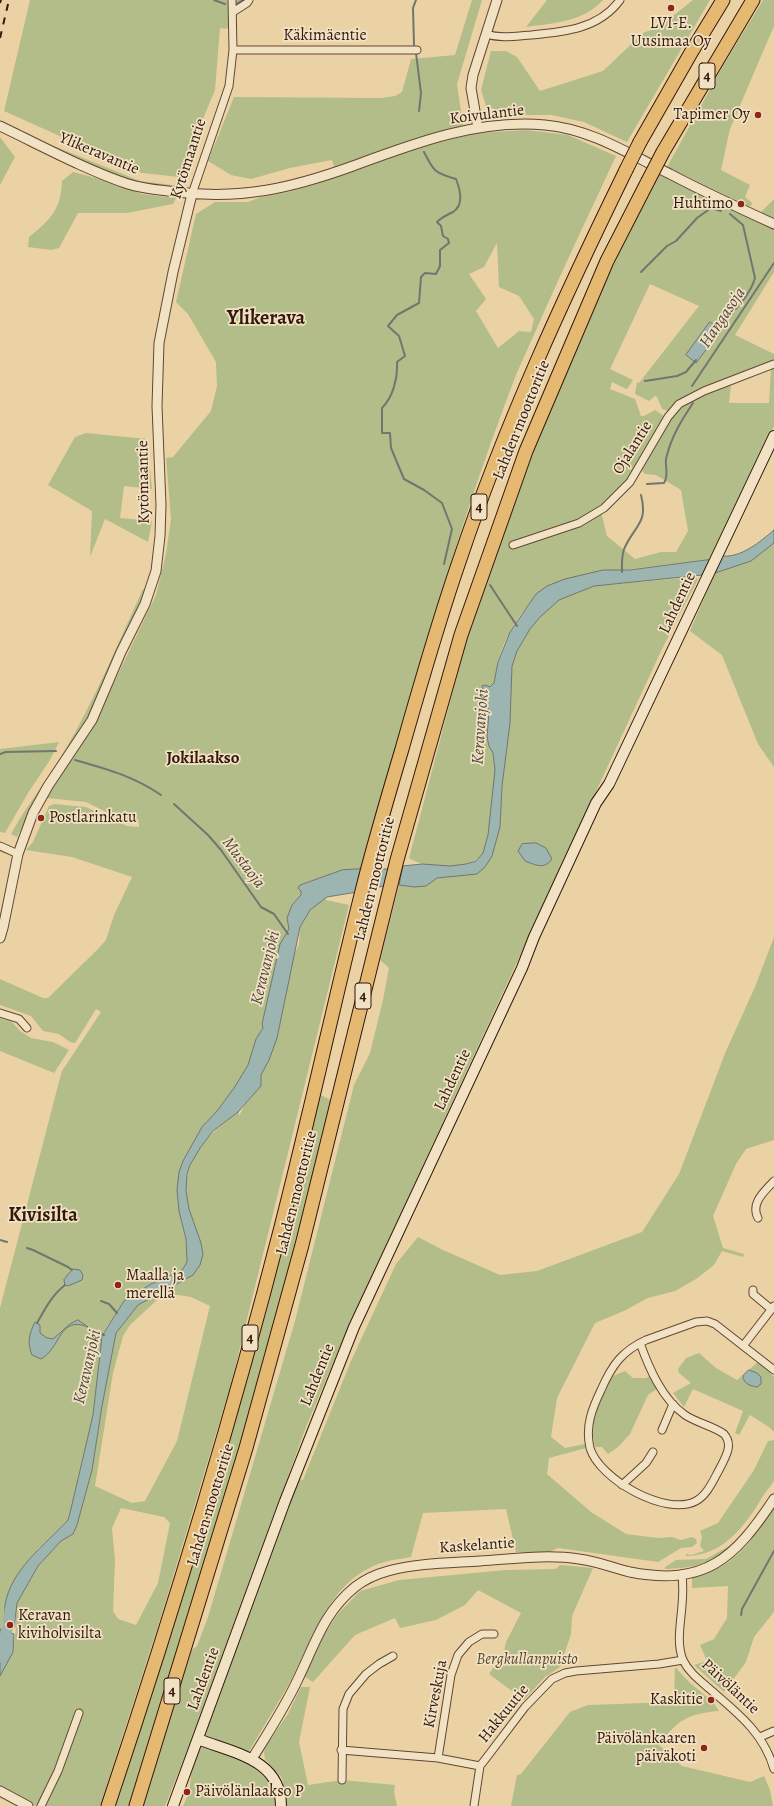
<!DOCTYPE html>
<meta charset="utf-8">
<style>
body{margin:0}
canvas{display:block;background:#ead2a5}
</style>
<canvas width="774" height="1806"></canvas>
<script>
const c = document.querySelector('canvas').getContext('2d');
c.lineJoin = 'round';
function fillPath(path, color) {
  c.fillStyle = color;
  c.fill(path, 'evenodd');
}
function strokePath(path, color, width, dash) {
  c.strokeStyle = color;
  c.lineWidth = width;
  c.lineCap = dash ? 'butt' : 'round';
  c.setLineDash(dash || []);
  c.stroke(path);
}
function label(font, color, halo, rows, align = 'center') {
  c.font = font + ' Alegreya,serif';
  c.lineWidth = 3.5;
  c.setLineDash([]);
  c.textBaseline = 'middle';
  c.strokeStyle = halo;
  c.fillStyle = color;
  for (const [text, x, y, turn = 0] of rows) {
    c.save();
    c.translate(x, y);
    c.rotate((+turn || 0) * Math.PI / 180);
    c.textAlign = isNaN(turn) ? turn : align;
    if (halo) c.strokeText(text, 0, 0);
    c.fillText(text, 0, 0);
    c.restore();
  }
}
fillPath(new Path2D(`
 M30 0H242L227 29 220 28 215 90 179 177 142 173 4 111Z
 M472 0H482L457 84 463 125 460 128 413 139 335 169 332 160 290 168 251 179 231 175 208 161 234 97 381 98 395 96 402 92 411 59 455 55Z
 M547 0H603C583 22 554 23 526 27Z
 M693 0H710L627 142 584 122 551 115H510L486 106 481 90 491 51H506L517 57 540 91 603 71 643 33 659 27Z
 M763 0H774V26L730 129 721 170 750 185 745 197 752 203 751 206H748L667 167 723 66Z
 M526 130 568 135 616 156C592 208 567 260 544 312 535 333 525 354 516 375 454 536 408 704 363 870H342L300 885 299 888 301 891V895L292 905 287 918 289 929 280 944 262 1024 263 1028 256 1039 248 1065 234 1088 217 1111 202 1127 183 1161 179 1211 186 1239 187 1261 186 1264 182 1270 151 1284 124 1301 103 1333 93 1415 70 1513 68 1520 38 1549 20 1573 10 1590 5 1605 4 1624 3 1623 0 1631V1308L60 1078 62 1071 101 1012 96 1009 77 1040 75 1043 70 1042 59 1034 43 1031 31 1016 0 1005V979L43 998H48L98 949 106 940 114 915 132 877 72 857 26 850 33 842 49 806 54 804 86 807 127 826 139 827V823L122 820 86 802 47 798 51 788 94 724 156 595 166 554 171 519 166 458 173 457 211 411 217 386 216 362 188 314 176 302 196 214 215 202H248L261 197 288 192 313 185 421 147 477 133ZM497 243 499 287 519 296 534 319 531 332 519 331 498 348 476 311 486 299 469 274 484 267Z
 M0 137 15 157 0 185Z
 M44 142 140 181 180 186 181 188 143 186 119 178Z
 M73 172 100 179 142 194 176 198 173 204 127 213H78L59 248 51 250 28 247 29 237C50 220 61 210 62 181Z
 M660 172 774 227V272L735 335 774 354V360L683 398 668 411 662 409 657 397 655 396 649 401 635 394 637 382 639 383 699 306 650 284 610 369 633 380 628 388 626 389 612 382 610 389 635 399 641 416H644L655 410 665 417 662 424 629 478 620 489 600 508 607 536 635 559 661 552H676L688 531 681 490 656 475 645 474 641 470C650 453 667 418 680 406 692 395 715 389 731 384L729 403H769L771 368 774 366V426L709 560 621 570C610 575 598 578 586 580 578 581 573 580 565 582 530 593 508 627 498 661 496 669 496 678 493 685 496 693 494 700 487 705 491 716 487 726 487 737 488 744 491 748 493 754 494 759 495 765 495 769 496 783 490 843 483 853 474 868 438 868 423 864 418 863 413 860 409 858L469 630 500 539 546 420 580 337 613 266Z
 M774 199V219L760 213Z
 M86 433 147 439 152 489 124 486 120 518 152 521 148 542 105 519 90 557 92 511 48 485 75 437Z
 M774 542V767L758 744 722 655 690 631 715 573 751 561Z
 M694 577 698 579 662 649 349 1325 306 1427 190 1744 165 1806H141L192 1650 197 1646 208 1617 295 1321 354 1085 370 1053 383 1000 389 968 380 960 399 885 415 887 426 886 437 878 477 874 492 856 500 827 502 786 510 723 511 653 549 600 594 586Z
 M143 589 145 590 143 597C126 632 113 671 95 706 71 751 39 790 17 837L11 834C27 804 49 779 65 750 95 699 118 643 143 589Z
 M59 742 50 760 28 793 5 833 0 832V749Z
 M326 897V900L349 905 231 1384 160 1620 100 1806H36L0 1787V1674L13 1652 16 1628 14 1627 17 1603 38 1566 61 1541 73 1534 77 1525 92 1470 102 1406 116 1333 138 1305 176 1285 203 1254C200 1238 194 1225 189 1210 177 1163 205 1137 239 1111V1116L244 1106 261 1086V1075L277 1038 293 957 299 944 300 927 310 910ZM178 1295 191 1297 210 1306 177 1441 145 1501 132 1503 95 1486 113 1373 123 1336 130 1325 157 1300 167 1296ZM121 1508 164 1517 170 1523 158 1583 136 1625 118 1619 113 1611 115 1560 112 1528Z
 M774 937V1140L746 1149 736 1164 713 1216 723 1248 744 1254 743 1257 722 1251 714 1265 696 1279 675 1291 648 1298 626 1310 595 1323 557 1398 551 1437 565 1448 585 1444 586 1448 549 1458 547 1474 591 1512 626 1534 658 1538 672 1537 681 1540 692 1537 696 1539 697 1543 692 1547 681 1548 658 1562 558 1548 548 1553 516 1552 506 1509 423 1513 411 1557C401 1559 389 1560 378 1564 329 1583 313 1637 291 1680 278 1704 263 1727 249 1751L252 1759 263 1766 281 1806H183L189 1793 192 1767 263 1578 299 1479 303 1480 351 1361 396 1264 418 1237 443 1250 500 1275 537 1271 642 1232 679 1174 726 1051 755 987Z
 M0 1018 12 1022 20 1031 31 1038 53 1042 69 1050 54 1073 0 1051Z
 M318 1094 333 1101 244 1439 130 1806H114Z
 M699 1353 716 1368 737 1380 759 1361 774 1377V1432L769 1427 750 1415 739 1435 735 1433 743 1411 693 1389 684 1407 673 1393 691 1383 679 1373 678 1369 686 1358Z
 M625 1371 633 1378H646L650 1376 658 1388 648 1395 630 1434 618 1447 608 1454 602 1447H595L593 1435 594 1418 602 1393 613 1376Z
 M774 1440C774 1449 774 1474 774 1481 771 1486 766 1491 763 1496 746 1525 723 1556 686 1556V1554L691 1555 704 1551 700 1546 702 1537 700 1531 718 1523 754 1470 768 1441Z
 M765 1503 768 1504C761 1516 753 1526 743 1536 718 1561 701 1568 665 1569V1567L676 1560 706 1559 731 1545 745 1532Z
 M774 1508V1612L754 1637 746 1662 724 1692 694 1665 707 1661 700 1645 714 1639 727 1618 728 1586 692 1588V1577C702 1574 713 1571 722 1566 744 1553 760 1529 774 1508Z
 M560 1565 593 1568 572 1616 571 1634 560 1667 545 1677 524 1700 489 1674 504 1651 506 1642 521 1613 478 1590 465 1605 436 1620 400 1628 395 1618 355 1635 313 1682 305 1677 322 1637 338 1614 360 1591 399 1580 506 1570 556 1569Z
 M675 1667 689 1682 713 1702 719 1711C688 1714 678 1719 659 1745L682 1766 750 1782 764 1776 770 1790 773 1806H511L517 1775 521 1774 570 1712 588 1705 674 1702Z
 M301 1687H310L299 1742 308 1785 342 1780 395 1785 394 1792 397 1806H287L282 1778 265 1759 264 1752 267 1744 288 1714Z`), '#b2bd8a');
const water = new Path2D(`
 M710 322 721 330 696 363 686 355Z
 M774 530V543L751 561 715 573 722 556C741 558 760 542 774 530Z
 M709 560 702 575 594 586 559 600 540 617 530 629 517 651 512 666 510 723 502 786 500 827 492 856 485 867 477 874 437 878 426 886 415 887 399 885 403 866 422 864 450 866 466 864 476 861 483 853 488 835 495 770 493 753 489 746 487 737 489 712 482 686 485 685 490 687 494 683 498 662 510 632 536 594 547 586 565 579 603 570H629Z
 M536 843 546 848 552 859C544 870 536 865 525 861L518 851 522 844Z
 M363 869 357 892 327 897 310 910 300 927 277 1038 269 1060 261 1075V1086L238 1112 213 1131 200 1148 190 1165 187 1174 186 1191 189 1209 201 1243 203 1254 200 1265 193 1275 138 1305 116 1333 102 1406 92 1470 77 1525 73 1534 61 1541 38 1566 17 1603 14 1627 4 1624C5 1618 4 1611 5 1605 11 1569 45 1545 68 1520L70 1513 93 1415 102 1336 124 1301 151 1284 182 1270 186 1264 187 1261 186 1239 179 1211 177 1190 179 1172 183 1161 202 1127 217 1111 234 1088 248 1065 256 1039 263 1028 262 1024 280 944 289 929 287 918 292 905 301 895V891L298 888 300 885 342 870Z
 M377 869H389L385 886 372 888Z
 M73 1269 80 1270 83 1275 82 1280 68 1286 65 1285 64 1280Z
 M78 1320 88 1327C59 1315 61 1348 41 1359L32 1355C27 1343 29 1334 35 1322L40 1325V1333L47 1338 53 1339 70 1324Z
 M749 1370 757 1373 761 1377V1384L757 1387C751 1386 743 1384 743 1376Z
 M1 1629 14 1634 13 1652 0 1676V1631Z`);
fillPath(water, '#9cb5b1');
strokePath(water, '#72766f', 1);
strokePath(new Path2D(`
 M214 0 225 4
 M238 3 243 0
 M414 45 413 8 416 0
 M416 53 421 93 419 111
 M424 152C434 172 435 173 456 179 460 189 464 205 453 212 447 215 442 217 437 222L441 226 443 236 448 239 449 243 440 250V266L436 274 425 273 421 277 419 303 397 315 388 326 399 336 405 356 397 362C398 378 393 397 382 408V433H390L391 448 404 479 424 490 442 503 452 529 444 564
 M641 272 667 246 676 241 697 218 711 208 721 211
 M717 330C730 313 749 299 755 278L743 225 730 214
 M645 381 677 376 686 372 696 360
 M692 386 774 263
 M647 484 664 483C669 475 665 467 666 459 671 437 681 421 693 403
 M622 572C622 563 621 555 625 547 636 524 648 523 641 495
 M490 585 517 626
 M0 754 6 752 56 751
 M75 760C107 769 133 776 161 795
 M174 804 208 835 221 850 261 907 274 914 288 934
 M0 1240 7 1242
 M27 1248 33 1250 68 1267 72 1270
 M101 1301 109 1304 117 1313
 M37 1323C45 1309 52 1295 65 1285
 M98 1332 104 1335
 M741 1615 742 1609 774 1551`), '#72766f', 2);
strokePath(new Path2D(`
 M0 1657 9 1621 10 1610`), '#9cb5b1', 11);
const minor = new Path2D(`
 M233 12 247 3 249 0
 M486 34C501 39 516 36 531 35 564 32 599 29 620 0
 M233 50H417
 M192 194 229 86 233 50 232 0
 M513 545 579 523 604 508 630 482 668 417 679 404 704 391 774 364
 M0 846 18 854
 M0 1013 19 1019 27 1028
 M758 1218C750 1203 765 1191 774 1181
 M753 1290V1294L771 1309
 M640 1343C649 1368 662 1399 685 1415 697 1423 713 1426 724 1434 734 1445 725 1458 719 1470 713 1481 707 1495 696 1501 666 1517 599 1479 590 1448 585 1426 592 1409 601 1390 612 1365 622 1351 646 1340L696 1322 707 1321 715 1324 774 1370
 M743 1346 774 1306
 M662 1430 673 1404
 M622 1485 646 1463 653 1452
 M682 1574C683 1585 683 1595 682 1605 681 1622 676 1643 683 1660 689 1673 702 1682 712 1691 739 1714 764 1734 774 1769
 M760 1737 774 1731
 M341 1750 438 1758 480 1766
 M438 1758 451 1675 458 1655 469 1642 482 1634H494
 M342 1780 343 1709 349 1694 366 1674 379 1664 393 1656
 M41 1806 58 1771 79 1713
 M474 1806 480 1766 487 1757 525 1707 552 1679 565 1673 576 1671 659 1664 683 1660`);
const tertiary = new Path2D(`
 M0 126C40 145 86 170 128 184 143 189 160 190 176 192 242 200 292 188 353 166 415 143 478 119 545 125 591 129 629 154 670 174 704 192 739 208 774 224
 M478 128 471 88 473 75 497 0
 M0 938 3 928 18 854 33 813 48 786 92 720 121 652 145 604 156 571 160 536 161 505 157 406 159 343 173 272 192 194
 M252 1759C268 1733 285 1707 298 1679 315 1644 324 1612 355 1587 364 1580 377 1574 388 1571 417 1563 450 1563 480 1561 512 1559 547 1554 579 1559 597 1561 613 1568 630 1572 705 1587 735 1558 774 1499
 M0 1791 28 1806`);
const secondary = new Path2D(`
 M198 1739C233 1753 281 1759 281 1806
 M173 1806 285 1501 354 1327 522 968 534 937 596 803 609 784 774 436`);
const motorway = new Path2D(`
 M640 142 692 51 723 0
 M663 152 753 0
 M108 1806C172 1615 231 1422 281 1227 310 1115 334 1002 362 891 374 843 388 796 402 749 420 686 438 622 460 559 505 425 564 297 626 170
 M136 1806 246 1448 302 1245 397 860 461 635 526 451 607 261 648 181`);
strokePath(minor, '#624633', 9);
strokePath(tertiary, '#624633', 11);
strokePath(secondary, '#34170d', 12);
strokePath(motorway, '#34170d', 15);
strokePath(minor, '#f1e2c4', 7);
strokePath(tertiary, '#f1e2c4', 9);
strokePath(secondary, '#f1e2c4', 10);
strokePath(motorway, '#e5b972', 13);
strokePath(new Path2D(`
 M0 3 1 0
 M0 38 9 0`), '#34170d', 2, [7, 7]);
const motorwayBridge = new Path2D(`
 M626 170 640 142
 M648 181 663 152`);
strokePath(motorwayBridge, '#34170d', 15, []);
strokePath(motorwayBridge, '#e5b972', 13);
for (const [x, y, r, color] of [
 [671,8,4,"#8f2418"],
 [758,115,4,"#8f2418"],
 [741,204,4,"#8f2418"],
 [41,818,4,"#8f2418"],
 [118,1285,4,"#8f2418"],
 [10,1625,4,"#8f2418"],
 [711,1700,4,"#8f2418"],
 [704,1748,4,"#8f2418"],
 [187,1792,4,"#8f2418"]
]) {
  const dot = new Path2D();
  dot.arc(x, y, r, 0, 2 * Math.PI);
  c.fillStyle = color;
  c.fill(dot);
  strokePath(dot, '#f1e2c4', 1.5);
}
for (const [x, y, w] of [
 [707,76,16],
 [479,507,16],
 [363,996,16],
 [250,1338,16],
 [172,1691,16]
]) {
  const box = new Path2D();
  box.roundRect(x - w / 2, y - 13, w, 26, 3);
  c.fillStyle = '#f1e2c4';
  c.fill(box);
  strokePath(box, '#34170d', 1);
}
label('bold 15px', '#34170d', null, [
 ["4",707,76],
 ["4",479,507],
 ["4",363,996],
 ["4",250,1338],
 ["4",172,1691]
]);
label('16px', '#34170d', '#f1e2c4', [
 ["LVI-E.",671,24,"center"],
 ["Uusimaa Oy",671,42,"center"],
 ["Tapimer Oy",750,115],
 ["Huhtimo",733,204],
 ["Postlarinkatu",49,818,"left"],
 ["Maalla ja",126,1276,"left"],
 ["merellä",126,1294,"left"],
 ["Keravan",18,1616,"left"],
 ["kiviholvisilta",18,1634,"left"],
 ["Kaskitie",703,1700],
 ["Päivölänkaaren",696,1739],
 ["päiväkoti",696,1757],
 ["Päivölänlaakso P",195,1792,"left"]
], 'right');
label('16px', '#34170d', '#f1e2c4', [
 ["Käkimäentie",325,36],
 ["Koivulantie",487,115,-7],
 ["Ylikeravantie",99,154,23],
 ["Kytömaantie",189,159,-72],
 ["Lahden moottoritie",522,420,-68],
 ["Ojalantie",633,448,-58],
 ["Kytömaantie",144,482,-91],
 ["Lahdentie",678,603,-65],
 ["Lahden moottoritie",375,879,-76],
 ["Lahdentie",453,1080,-65],
 ["Lahden moottoritie",297,1193,-76],
 ["Lahdentie",318,1375,-68],
 ["Lahden moottoritie",211,1505,-73],
 ["Kaskelantie",477,1546,-4],
 ["Lahdentie",204,1679,-70],
 ["Päivöläntie",730,1687,43],
 ["Kirveskuja",436,1694,-79],
 ["Hakkuutie",504,1714,-51]
]);
label('italic 16px', '#5a4932', '#f1e2c4', [
 ["Bergkullanpuisto",527,1660]
]);
label('italic 17px', '#53463e', '#f1e2c4', [
 ["Hangasoja",723,318,-56],
 ["Keravanjoki",481,727,-86],
 ["Mustaoja",243,863,53],
 ["Keravanjoki",266,968,-76],
 ["Keravanjoki",88,1367,-77]
]);
label('bold 17px', '#34170d', '#f1e2c4', [
 ["Jokilaakso",203,759]
]);
label('bold 20px', '#34170d', '#f1e2c4', [
 ["Ylikerava",266,319],
 ["Kivisilta",43,1216]
]);
</script>
